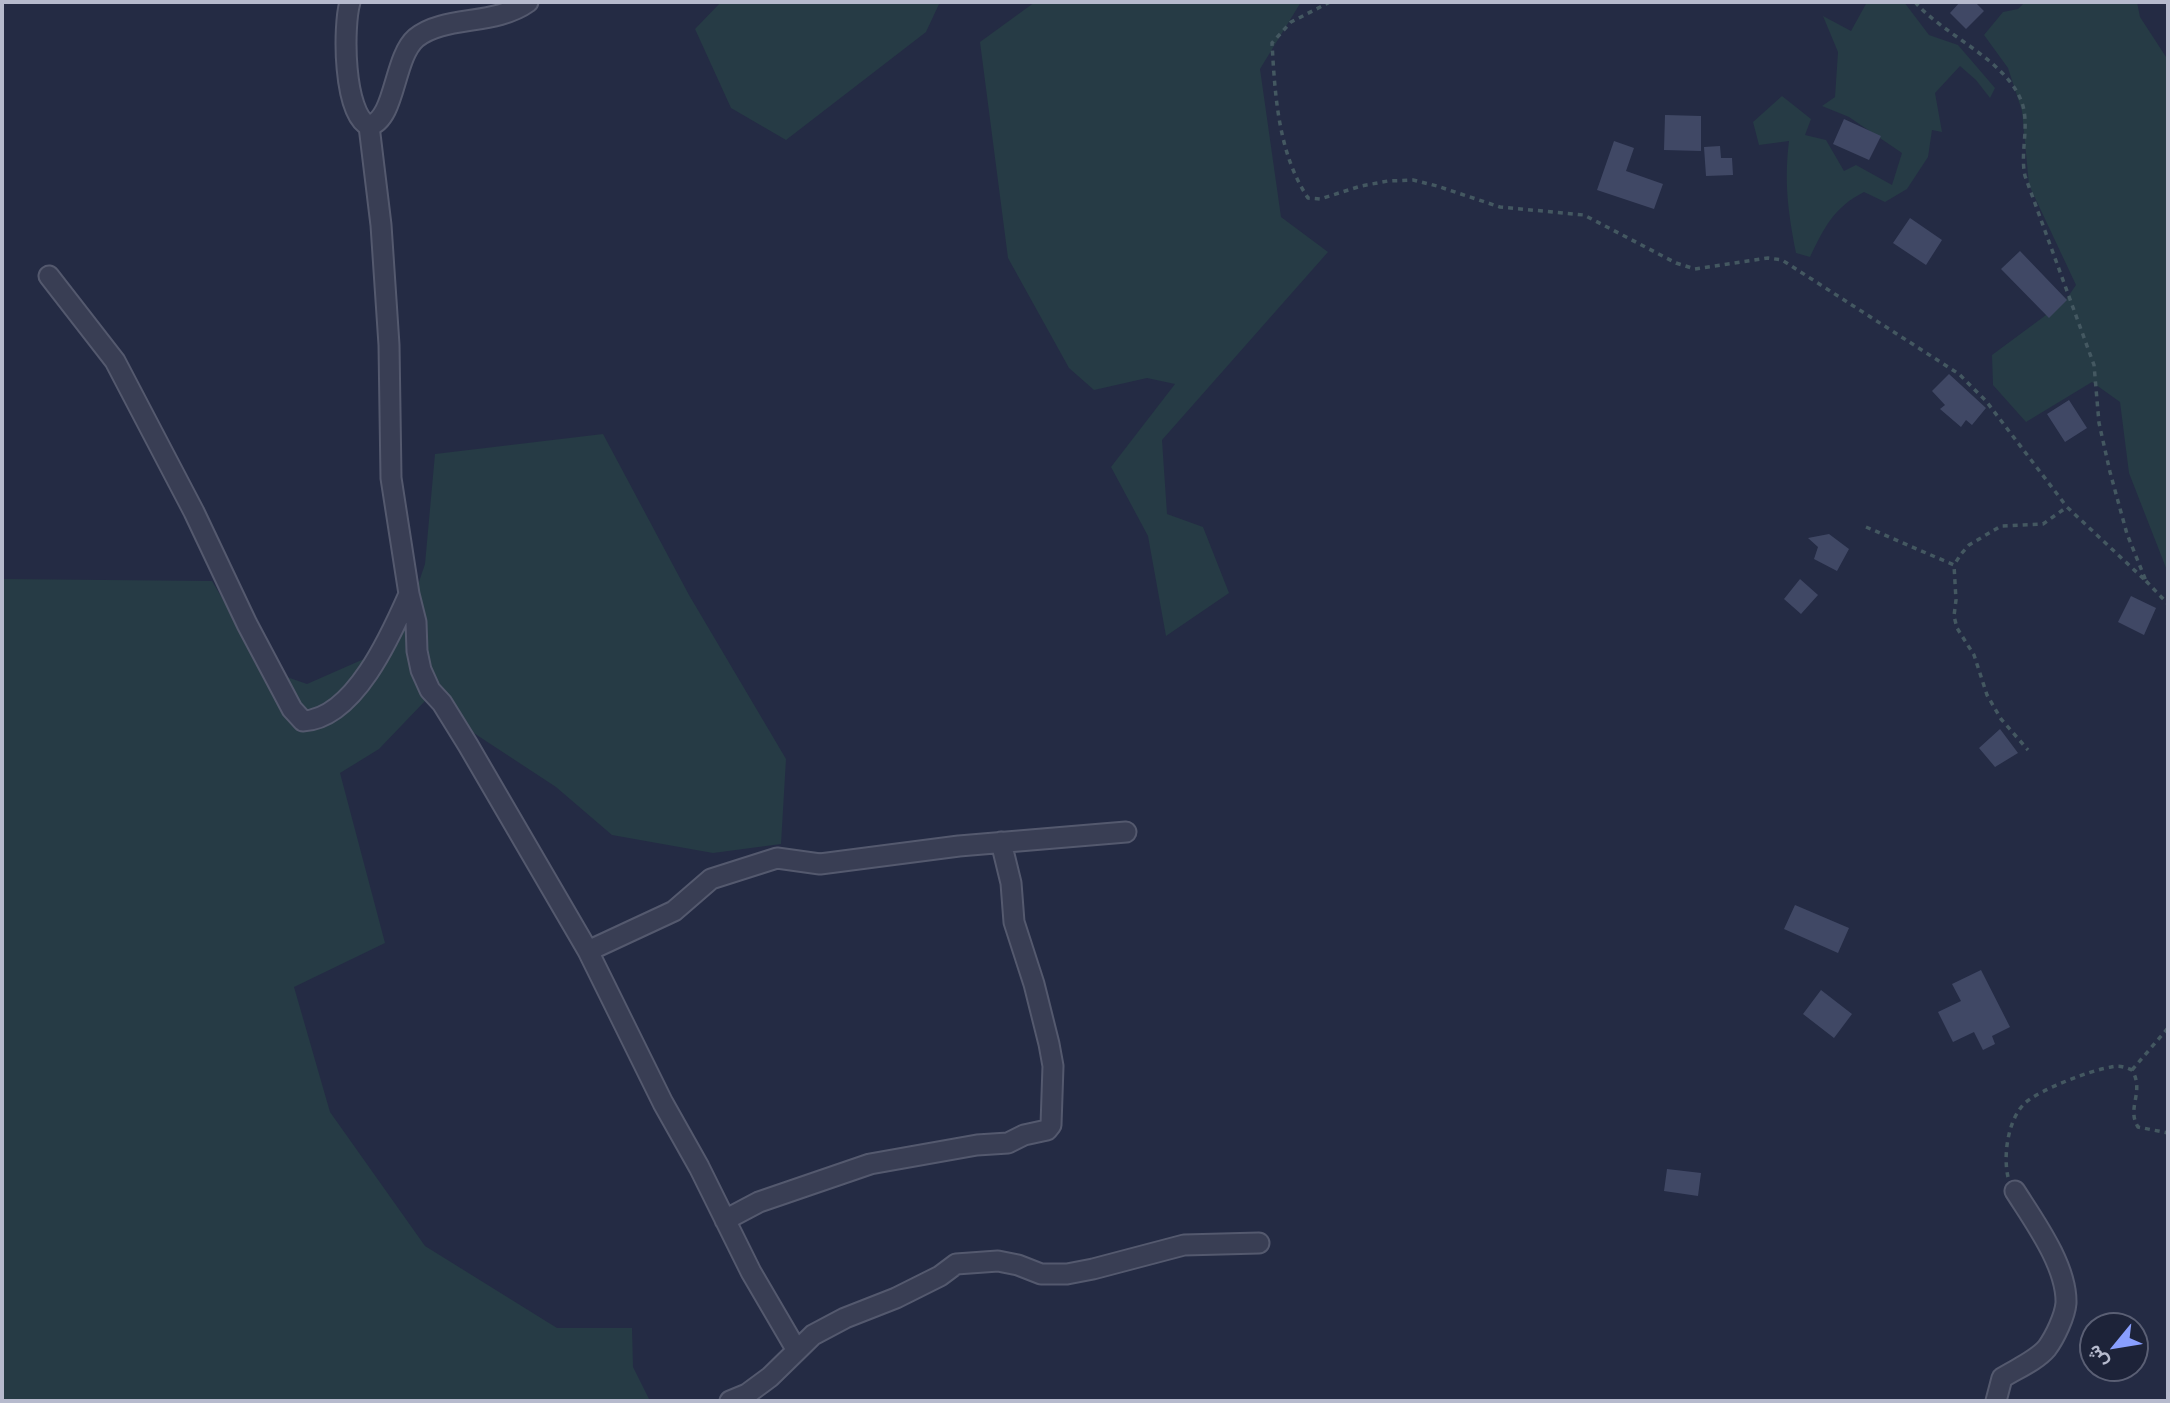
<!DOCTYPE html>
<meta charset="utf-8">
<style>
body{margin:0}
#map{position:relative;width:2170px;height:1403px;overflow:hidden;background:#242b44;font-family:Signika,Vazirmatn,sans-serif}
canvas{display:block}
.frame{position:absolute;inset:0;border:4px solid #b6bacd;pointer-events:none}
.north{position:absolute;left:2079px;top:1312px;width:70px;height:70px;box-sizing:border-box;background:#1d2339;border:2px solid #5a5f74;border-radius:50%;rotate:240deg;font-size:19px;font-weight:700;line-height:28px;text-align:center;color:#b6bacd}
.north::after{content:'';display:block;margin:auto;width:24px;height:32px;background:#899fff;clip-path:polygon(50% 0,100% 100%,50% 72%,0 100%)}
</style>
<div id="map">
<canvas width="2170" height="1403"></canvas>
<div class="frame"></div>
<div class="north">ش</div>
</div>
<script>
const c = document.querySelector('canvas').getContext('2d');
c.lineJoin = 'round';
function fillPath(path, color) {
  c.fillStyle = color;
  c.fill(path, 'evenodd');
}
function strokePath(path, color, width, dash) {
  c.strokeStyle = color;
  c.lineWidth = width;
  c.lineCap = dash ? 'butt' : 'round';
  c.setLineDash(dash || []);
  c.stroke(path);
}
fillPath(new Path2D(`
 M721 2H940L926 32 786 140 731 108 695 29Z
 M1035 2H1301L1260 69 1281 217 1328 252 1162 440 1167 514 1203 527 1229 593 1166 636 1148 536 1111 467 1175 384 1147 378 1094 390 1069 368 1008 258 980 42Z
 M1867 2H1904L1929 35 1958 45 1995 88 1990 98 1976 80 1960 66 1935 93 1942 132 1932 130 1928 157 1907 189 1885 202 1864 192C1834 207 1824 228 1810 257L1796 253C1788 212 1784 182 1789 141L1759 145 1753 122 1782 96 1811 119 1805 135 1826 140 1844 171 1856 165 1892 185 1902 153 1849 117 1822 106 1835 97 1838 52 1823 16 1851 31Z
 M2025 2H2137L2140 17 2168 60V573L2129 473 2120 402 2092 382 2026 422 1993 385 1992 355 2065 301 2076 285 2029 185 2022 111 2008 68 1984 35 2003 12 2018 9Z
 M603 434 689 595 786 759 781 844 713 853 612 835 556 787 425 701 379 749 340 773 385 943 294 987 330 1112 425 1246 557 1328H632L633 1367 650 1401H2V579L212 581 264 669 307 684 398 644 425 564 435 454Z`), '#263b45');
fillPath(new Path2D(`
 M1960 2H1975L1984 11 1966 29 1950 13Z
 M1665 115 1701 116V151L1664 150Z
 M1844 119 1881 136 1869 160 1833 144Z
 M1614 141 1634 148 1626 171 1663 184 1654 209 1597 190Z
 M1720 146 1721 158H1732L1733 175 1706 176 1704 147Z
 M1910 218 1942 240 1926 265 1893 243Z
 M2020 251 2067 300 2049 318 2001 269Z
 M1949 374 1986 408 1972 425 1966 420 1961 427 1940 409 1945 405 1932 391Z
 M2069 400 2087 428 2065 442 2047 414Z
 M1829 534 1849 549 1837 571 1814 559 1818 547 1808 538Z
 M1800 579 1818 595 1801 614 1784 599Z
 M2131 596 2156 608 2144 635 2118 622Z
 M2000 729 2018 753 1995 767 1979 748Z
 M1795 905 1849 928 1838 953 1784 929Z
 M1981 970 2010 1027 1992 1036 1995 1044 1983 1050 1974 1032 1953 1042 1938 1012 1961 1001 1952 984Z
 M1821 990 1852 1014 1834 1038 1803 1014Z
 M1667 1169 1701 1173 1698 1196 1664 1191Z`), '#404865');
const street = new Path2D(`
 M350 2C343 26 343 114 369 126 396 119 393 58 416 38 444 15 495 26 528 2
 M369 126 381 225 389 345 391 478 409 594 416 622 417 651 421 670 430 690 442 703 468 745 588 951 663 1103 699 1167 751 1272 796 1349
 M49 276 115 361 194 512 247 624 292 709 303 721C354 719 391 635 409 594
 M588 951 674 911 711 879 777 858 820 864 959 846 1126 832
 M725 1220 759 1202 870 1164 977 1145 1008 1143 1024 1135 1047 1130 1051 1125 1053 1066 1049 1044 1034 984 1014 922 1011 883 1001 842
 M730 1401 747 1394 770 1377 813 1335 845 1318 896 1298 940 1276 956 1264 998 1261 1018 1265 1041 1274H1067L1093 1269 1184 1245 1259 1243
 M1996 1401 2002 1378C2016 1369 2036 1361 2047 1348 2055 1337 2065 1316 2066 1303 2067 1266 2034 1221 2015 1191`);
strokePath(street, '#54596e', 23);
strokePath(new Path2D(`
 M1330 2 1291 22 1272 43C1275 95 1278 153 1308 198L1320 199 1361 186 1388 181 1413 180 1437 186 1500 207 1584 215 1676 263 1695 269 1768 258 1782 260 1959 374 1986 401 2067 507
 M1915 2C1944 36 2010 61 2023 106 2029 129 2020 153 2025 176L2094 365 2099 423 2110 472 2127 534 2146 581 2067 507 2043 524 2001 526 1969 545 1961 554 1954 565
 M1866 527 1954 565 1956 600 1954 616 1957 628 1974 655 1987 695 2001 719 2028 750
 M2146 581 2168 604
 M2132 1070 2168 1028
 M2008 1177C2003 1155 2008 1119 2025 1103 2039 1090 2091 1070 2111 1067 2119 1065 2125 1067 2132 1070 2145 1092 2126 1108 2138 1127L2168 1133`), '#445861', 3.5, [5, 5]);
strokePath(street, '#393e54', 19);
</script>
